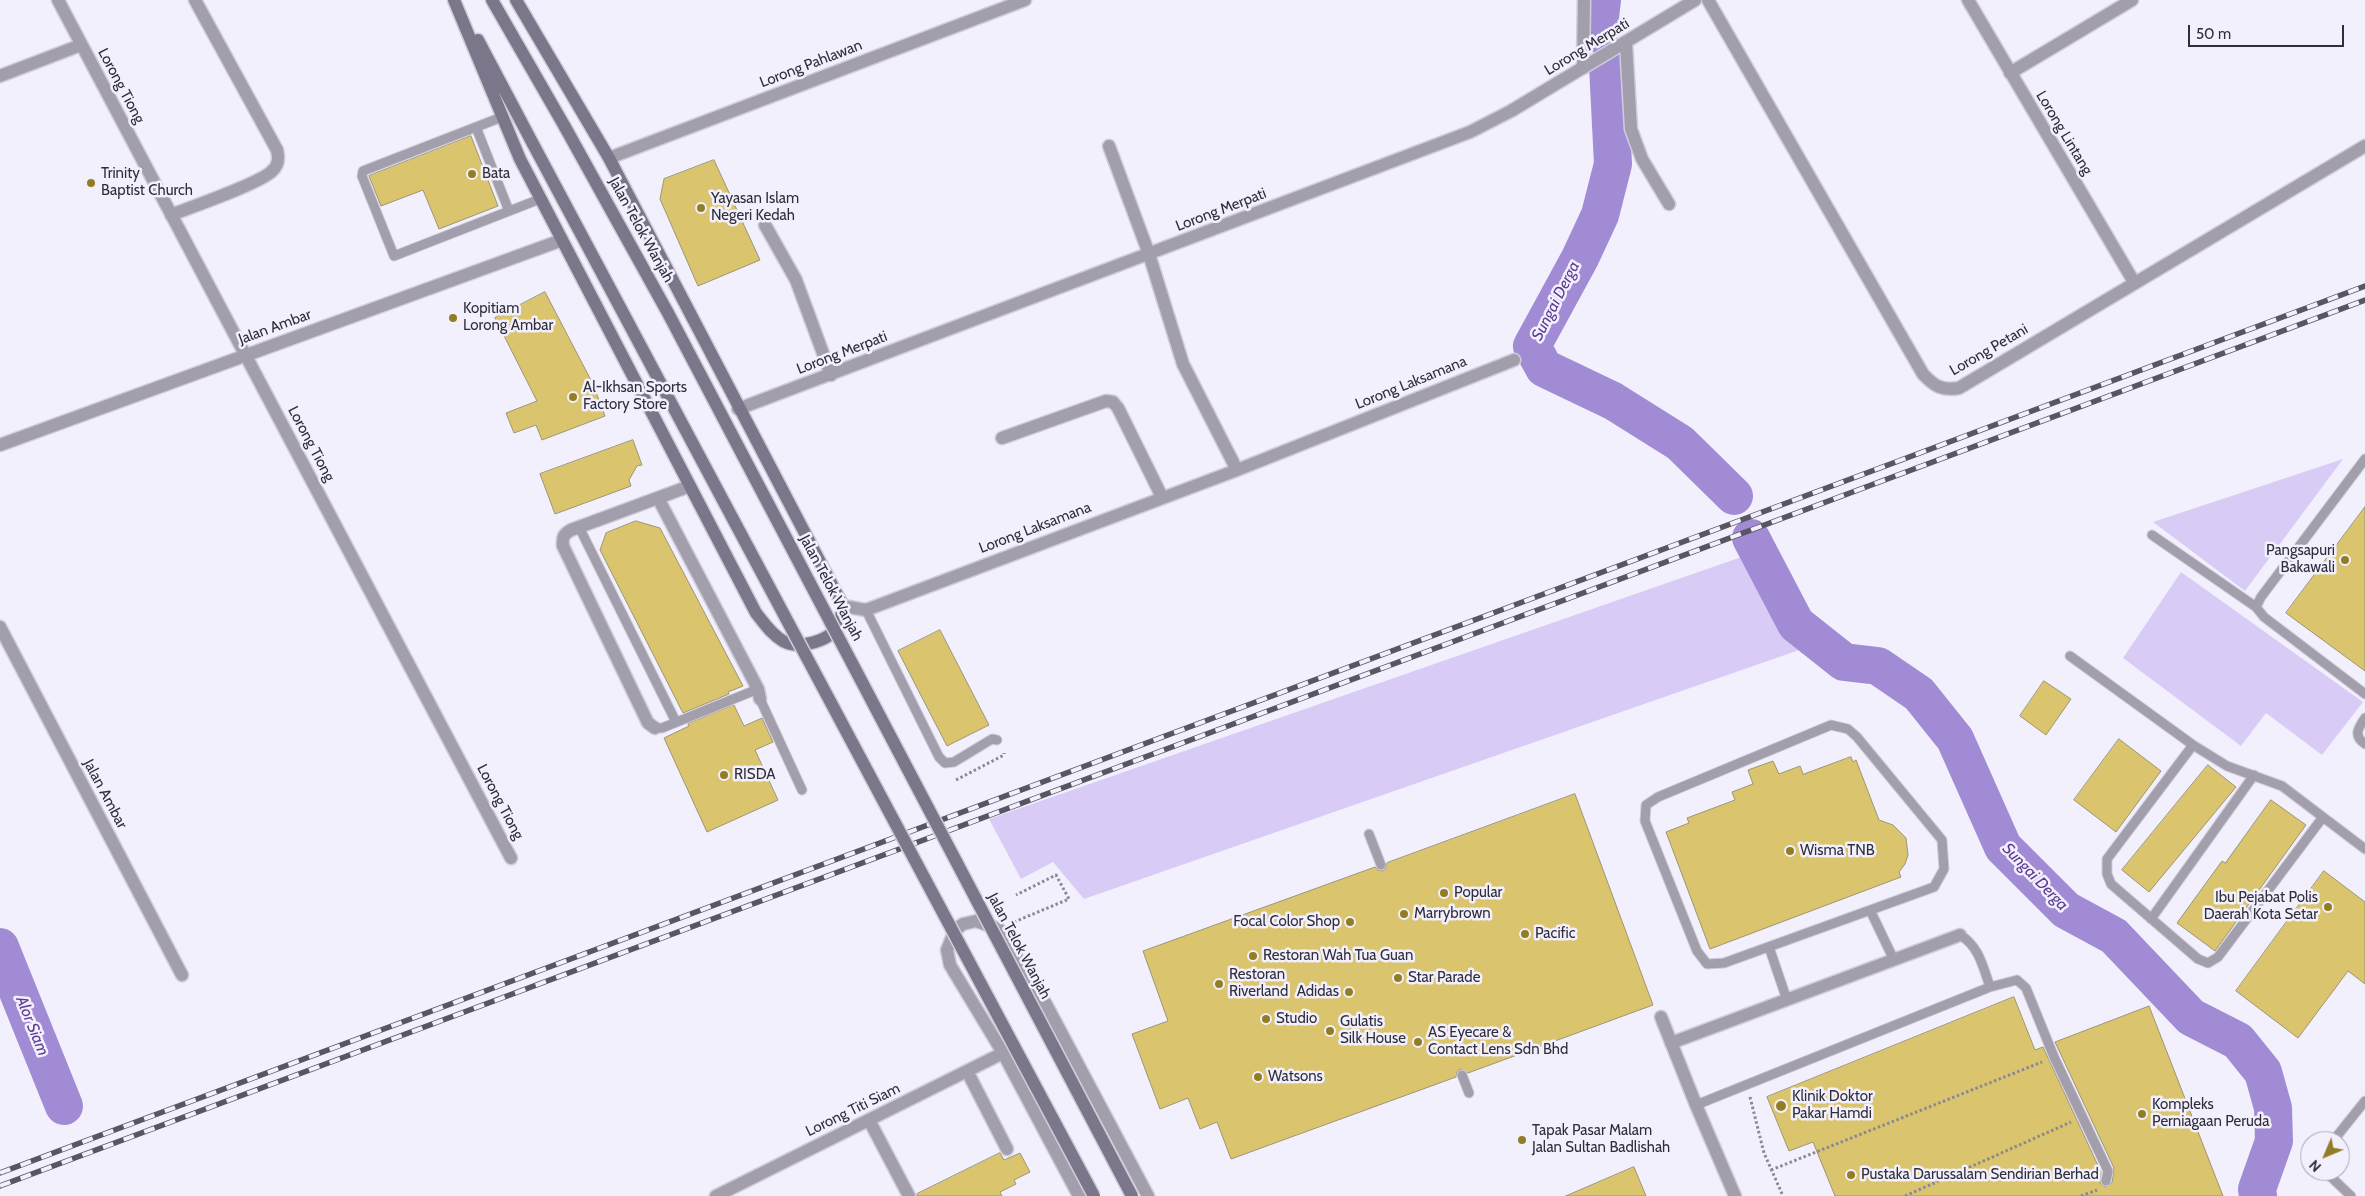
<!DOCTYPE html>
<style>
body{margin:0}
#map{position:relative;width:2365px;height:1196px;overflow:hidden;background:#f3f0fd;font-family:Cabin,sans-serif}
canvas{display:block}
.north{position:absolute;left:2300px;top:1131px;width:50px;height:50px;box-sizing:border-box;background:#f3f0fd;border:1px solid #a5a2af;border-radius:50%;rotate:225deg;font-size:14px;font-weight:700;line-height:20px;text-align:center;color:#312e3b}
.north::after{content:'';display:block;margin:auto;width:18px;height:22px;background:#927d24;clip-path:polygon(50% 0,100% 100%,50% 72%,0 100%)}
.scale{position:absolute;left:2188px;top:25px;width:156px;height:22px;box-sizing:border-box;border:2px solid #312e3b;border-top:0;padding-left:6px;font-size:15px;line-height:18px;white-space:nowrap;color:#312e3b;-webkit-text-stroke:4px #f3f0fd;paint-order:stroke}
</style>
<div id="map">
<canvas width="2365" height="1196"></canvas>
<div class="north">N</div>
<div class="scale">50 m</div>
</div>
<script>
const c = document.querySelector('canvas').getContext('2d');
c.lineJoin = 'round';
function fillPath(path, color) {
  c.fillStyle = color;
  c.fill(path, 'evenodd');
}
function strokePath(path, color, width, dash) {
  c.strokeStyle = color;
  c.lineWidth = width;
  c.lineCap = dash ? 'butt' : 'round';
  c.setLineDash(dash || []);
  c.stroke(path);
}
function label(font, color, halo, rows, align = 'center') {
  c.font = font + ' Cabin,sans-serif';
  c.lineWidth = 5;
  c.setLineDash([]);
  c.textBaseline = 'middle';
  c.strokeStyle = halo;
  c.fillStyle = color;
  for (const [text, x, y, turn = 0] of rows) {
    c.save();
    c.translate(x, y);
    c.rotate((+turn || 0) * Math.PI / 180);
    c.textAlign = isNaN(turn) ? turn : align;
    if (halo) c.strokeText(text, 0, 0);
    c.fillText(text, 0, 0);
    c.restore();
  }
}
fillPath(new Path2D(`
 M2343 459 2245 591 2153 522Z
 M1753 553 1805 648 1084 899 1053 862 1021 879 989 819Z
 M2181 572 2363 702 2322 755 2266 713 2241 746 2123 658Z`), '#d8ccf7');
strokePath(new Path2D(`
 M1598 34 1602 0
 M1608 66 1613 164 1600 215 1580 258 1532 346 1544 368 1613 401 1680 443 1734 496
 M1751 538 1796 624 1844 662 1878 666 1919 694 1955 739 2003 847 2066 910 2114 936 2191 1017 2238 1041 2263 1072 2273 1108 2274 1141 2257 1189 2258 1196
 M0 947 64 1106`), '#a28bd5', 38);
const building = new Path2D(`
 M471 136 498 206 439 229 423 190 381 206 369 176Z
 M714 160 760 260 698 286 660 199 664 179Z
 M545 292 593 384 605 416 542 440 536 425 514 433 506 413 537 401 495 318Z
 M633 440 642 465 637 466 629 480 631 486 555 514 540 474Z
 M2365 507V671L2286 613Z
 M636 521 660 528 743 686 728 692 729 694 683 713 600 550 606 533Z
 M940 630 989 725 947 746 898 651Z
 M2044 681 2071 699 2046 735 2020 716Z
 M734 705 744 726 762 718 773 742 755 750 778 800 707 832 664 738 689 726 688 724Z
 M2119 739 2161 771 2116 832 2074 800Z
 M1851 757 1853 762 1856 760 1879 820 1893 825 1906 838 1908 855 1905 864 1899 872 1901 877 1710 949 1666 832 1689 823 1687 818 1735 800 1732 792 1753 784 1748 770 1773 761 1779 774 1800 766 1803 774Z
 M2208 765 2236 787 2149 892 2122 870Z
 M1575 794 1653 1005 1468 1073 1460 1069 1457 1072 1456 1077 1231 1159 1217 1122 1200 1129 1188 1098 1160 1109 1132 1034 1168 1021 1143 951 1375 867 1378 870 1383 871 1386 868 1387 863Z
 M2271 800 2306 825 2215 951 2177 923 2222 861 2225 863Z
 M2324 871 2365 902V984L2348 971 2298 1038 2236 991Z
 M2014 997 2035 1050 2043 1047 2101 1172 2100 1183 2105 1187 2112 1183 2114 1168 2055 1042 2149 1006 2223 1196H1835L1813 1142 1789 1151 1767 1097Z
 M1000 1153 1004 1160 1020 1153 1030 1172 1014 1180 1016 1184 1000 1192 1002 1196H917V1194Z
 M1634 1167 1646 1196H1566Z`);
fillPath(building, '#dac46e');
strokePath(building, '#9d9575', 1);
const service = new Path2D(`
 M502 117 363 171 362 176 394 256 540 199
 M476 127 509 211
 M579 527 676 722
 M2152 535 2256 607 2264 617 2365 694
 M2256 607 2261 597 2365 459
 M866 610 939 757 945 763 954 762 992 739 997 740
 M2070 656 2193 745 2227 766 2282 786 2365 849
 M760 699 802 790
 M2365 718C2358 728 2353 736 2365 744
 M1831 725 1848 729 1857 737 1942 840 1944 869 1934 887 1724 963 1707 964 1697 951 1645 821 1646 805 1658 797Z
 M655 728H662L758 689
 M2193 745 2107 859V874L2111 884 2198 959 2208 963 2218 957 2323 817
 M1369 834 1381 865
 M1870 910 1894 960
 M2151 919 2254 775
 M1960 935C1979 946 1983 967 1990 987L2017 980 2026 988 2054 1057 2108 1171 2106 1181
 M1769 947 1787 1000
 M1462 1075 1469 1093
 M1696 1105 1990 987
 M2333 1141 2365 1101
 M2328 1171 2331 1177 2351 1196`);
const minor = new Path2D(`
 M58 0 511 858
 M1708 0 1923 374C1934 386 1942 391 1959 388L2365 146
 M1968 0 2134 282
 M1626 43 1631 129 1642 159 1669 204
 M1583 68 1584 0
 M2010 73 2132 0
 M0 76 81 45
 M1109 146 1149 254 1183 364 1237 470
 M609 158 1025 0
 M171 215C191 207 261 183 272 171 279 165 279 158 277 150L195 0
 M765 225 796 280 831 375
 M1002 438 1106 401 1113 402 1118 408 1162 497
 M0 445 562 240
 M658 498 758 689 760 699
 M843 606 866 610 1237 470 1514 360
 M0 627 182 975
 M655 728 648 723 563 546C562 537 564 534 571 530L690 486
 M1661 1017 1696 1105 1735 1196
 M1671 1043 1960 935
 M967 1071 1007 1149
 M869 1120 909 1196
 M716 1196 1003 1053
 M1079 1196 1003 1053 950 965 947 950 955 930 963 924 976 921 999 929 1047 1006 1148 1196`);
const tertiary = new Path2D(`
 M738 409 1470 132 1511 111 1695 0`);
const secondary = new Path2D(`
 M454 0 520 159 756 613C764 623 771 634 783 641 799 650 830 641 839 625 841 620 842 612 843 606L609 158 516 0
 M492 0 565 127
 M478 40 533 144`);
strokePath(service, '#d0cdda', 11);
strokePath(minor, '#d0cdda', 15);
strokePath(tertiary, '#d0cdda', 15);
strokePath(secondary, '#d0cdda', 15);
strokePath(new Path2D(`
 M956 780 1004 755V753
 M1014 922 1069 899 1056 875 1016 895
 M1750 1097 1764 1153 1783 1196
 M1771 1170 2042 1062
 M1905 1196 2071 1122
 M2081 1196 2097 1190`), '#8b8895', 3, [2.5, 2.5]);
strokePath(service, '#a29eac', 9);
strokePath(minor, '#a29eac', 12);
strokePath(tertiary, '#a29eac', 12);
strokePath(secondary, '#7b768a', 12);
const rail = new Path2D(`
 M0 1173 2365 286
 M0 1186 2365 300`);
strokePath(rail, '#595663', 5.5);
strokePath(rail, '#f3f0fd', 4, [11]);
const secondaryBridge = new Path2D(`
 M565 127 668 313 1132 1196
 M533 144 1094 1196`);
strokePath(secondaryBridge, '#d0cdda', 15, []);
strokePath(secondaryBridge, '#7b768a', 12);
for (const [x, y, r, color] of [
 [472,174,5,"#927d24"],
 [91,183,5,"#927d24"],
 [701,208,5,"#927d24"],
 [453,318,5,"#927d24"],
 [573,397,5,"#927d24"],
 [2345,560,5,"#927d24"],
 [724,775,5,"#927d24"],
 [1790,851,5,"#927d24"],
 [1444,893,5,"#927d24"],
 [2328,907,5,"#927d24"],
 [1404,914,5,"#927d24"],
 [1350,922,5,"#927d24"],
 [1525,934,5,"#927d24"],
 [1253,956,5,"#927d24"],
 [1398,978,5,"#927d24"],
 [1219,984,5,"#927d24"],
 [1349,992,5,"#927d24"],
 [1266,1019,5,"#927d24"],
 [1330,1031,5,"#927d24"],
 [1418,1042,5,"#927d24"],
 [1258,1077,5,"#927d24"],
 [1781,1106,6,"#927d24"],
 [2142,1114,5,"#927d24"],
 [1522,1140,5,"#927d24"],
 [1851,1175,5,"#927d24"]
]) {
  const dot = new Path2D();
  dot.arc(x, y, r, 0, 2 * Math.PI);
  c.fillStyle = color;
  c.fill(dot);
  strokePath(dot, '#f3f0fd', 2);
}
label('15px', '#312e3b', '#f3f0fd', [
 ["Lorong Merpati",1587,47,-31],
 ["Lorong Pahlawan",811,64,-21],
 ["Lorong Tiong",121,86,62],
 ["Lorong Lintang",2064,133,59],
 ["Lorong Merpati",1221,210,-21],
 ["Jalan Telok Wanjah",641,230,61],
 ["Jalan Ambar",275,327,-20],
 ["Lorong Petani",1989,350,-30],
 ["Lorong Merpati",842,353,-21],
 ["Lorong Laksamana",1411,383,-22],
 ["Lorong Tiong",311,444,62],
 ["Lorong Laksamana",1035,528,-21],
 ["Jalan Telok Wanjah",831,588,62],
 ["Jalan Ambar",105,794,62],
 ["Lorong Tiong",500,802,62],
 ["Jalan Telok Wanjah",1019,946,62],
 ["Lorong Titi Siam",853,1110,-26]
]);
label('15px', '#312e3b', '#f3f0fd', [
 ["Trinity",101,174],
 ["Baptist Church",101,191],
 ["Bata",482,174],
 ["Yayasan Islam",711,199],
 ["Negeri Kedah",711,216],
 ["Kopitiam",463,309],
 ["Lorong Ambar",463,326],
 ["Al-Ikhsan Sports",583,388],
 ["Factory Store",583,405],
 ["Pangsapuri",2335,551,"right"],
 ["Bakawali",2335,568,"right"],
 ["RISDA",734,775],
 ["Wisma TNB",1800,851],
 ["Popular",1454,893],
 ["Ibu Pejabat Polis",2318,898,"right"],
 ["Daerah Kota Setar",2318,915,"right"],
 ["Marrybrown",1414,914],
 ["Focal Color Shop",1340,922,"right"],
 ["Pacific",1535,934],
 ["Restoran Wah Tua Guan",1263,956],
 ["Restoran",1229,975],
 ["Riverland",1229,992],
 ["Star Parade",1408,978],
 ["Adidas",1339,992,"right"],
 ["Studio",1276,1019],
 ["Gulatis",1340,1022],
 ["Silk House",1340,1039],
 ["AS Eyecare &",1428,1033],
 ["Contact Lens Sdn Bhd",1428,1050],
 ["Watsons",1268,1077],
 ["Klinik Doktor",1792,1097],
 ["Pakar Hamdi",1792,1114],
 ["Kompleks",2152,1105],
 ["Perniagaan Peruda",2152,1122],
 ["Tapak Pasar Malam",1532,1131],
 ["Jalan Sultan Badlishah",1532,1148],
 ["Pustaka Darussalam Sendirian Berhad",1861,1175]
], 'left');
label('italic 16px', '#5c3b93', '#f3f0fd', [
 ["Sungai Derga",1556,301,-63],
 ["Sungai Derga",2035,877,46],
 ["Alor Siam",32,1026,68]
]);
</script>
